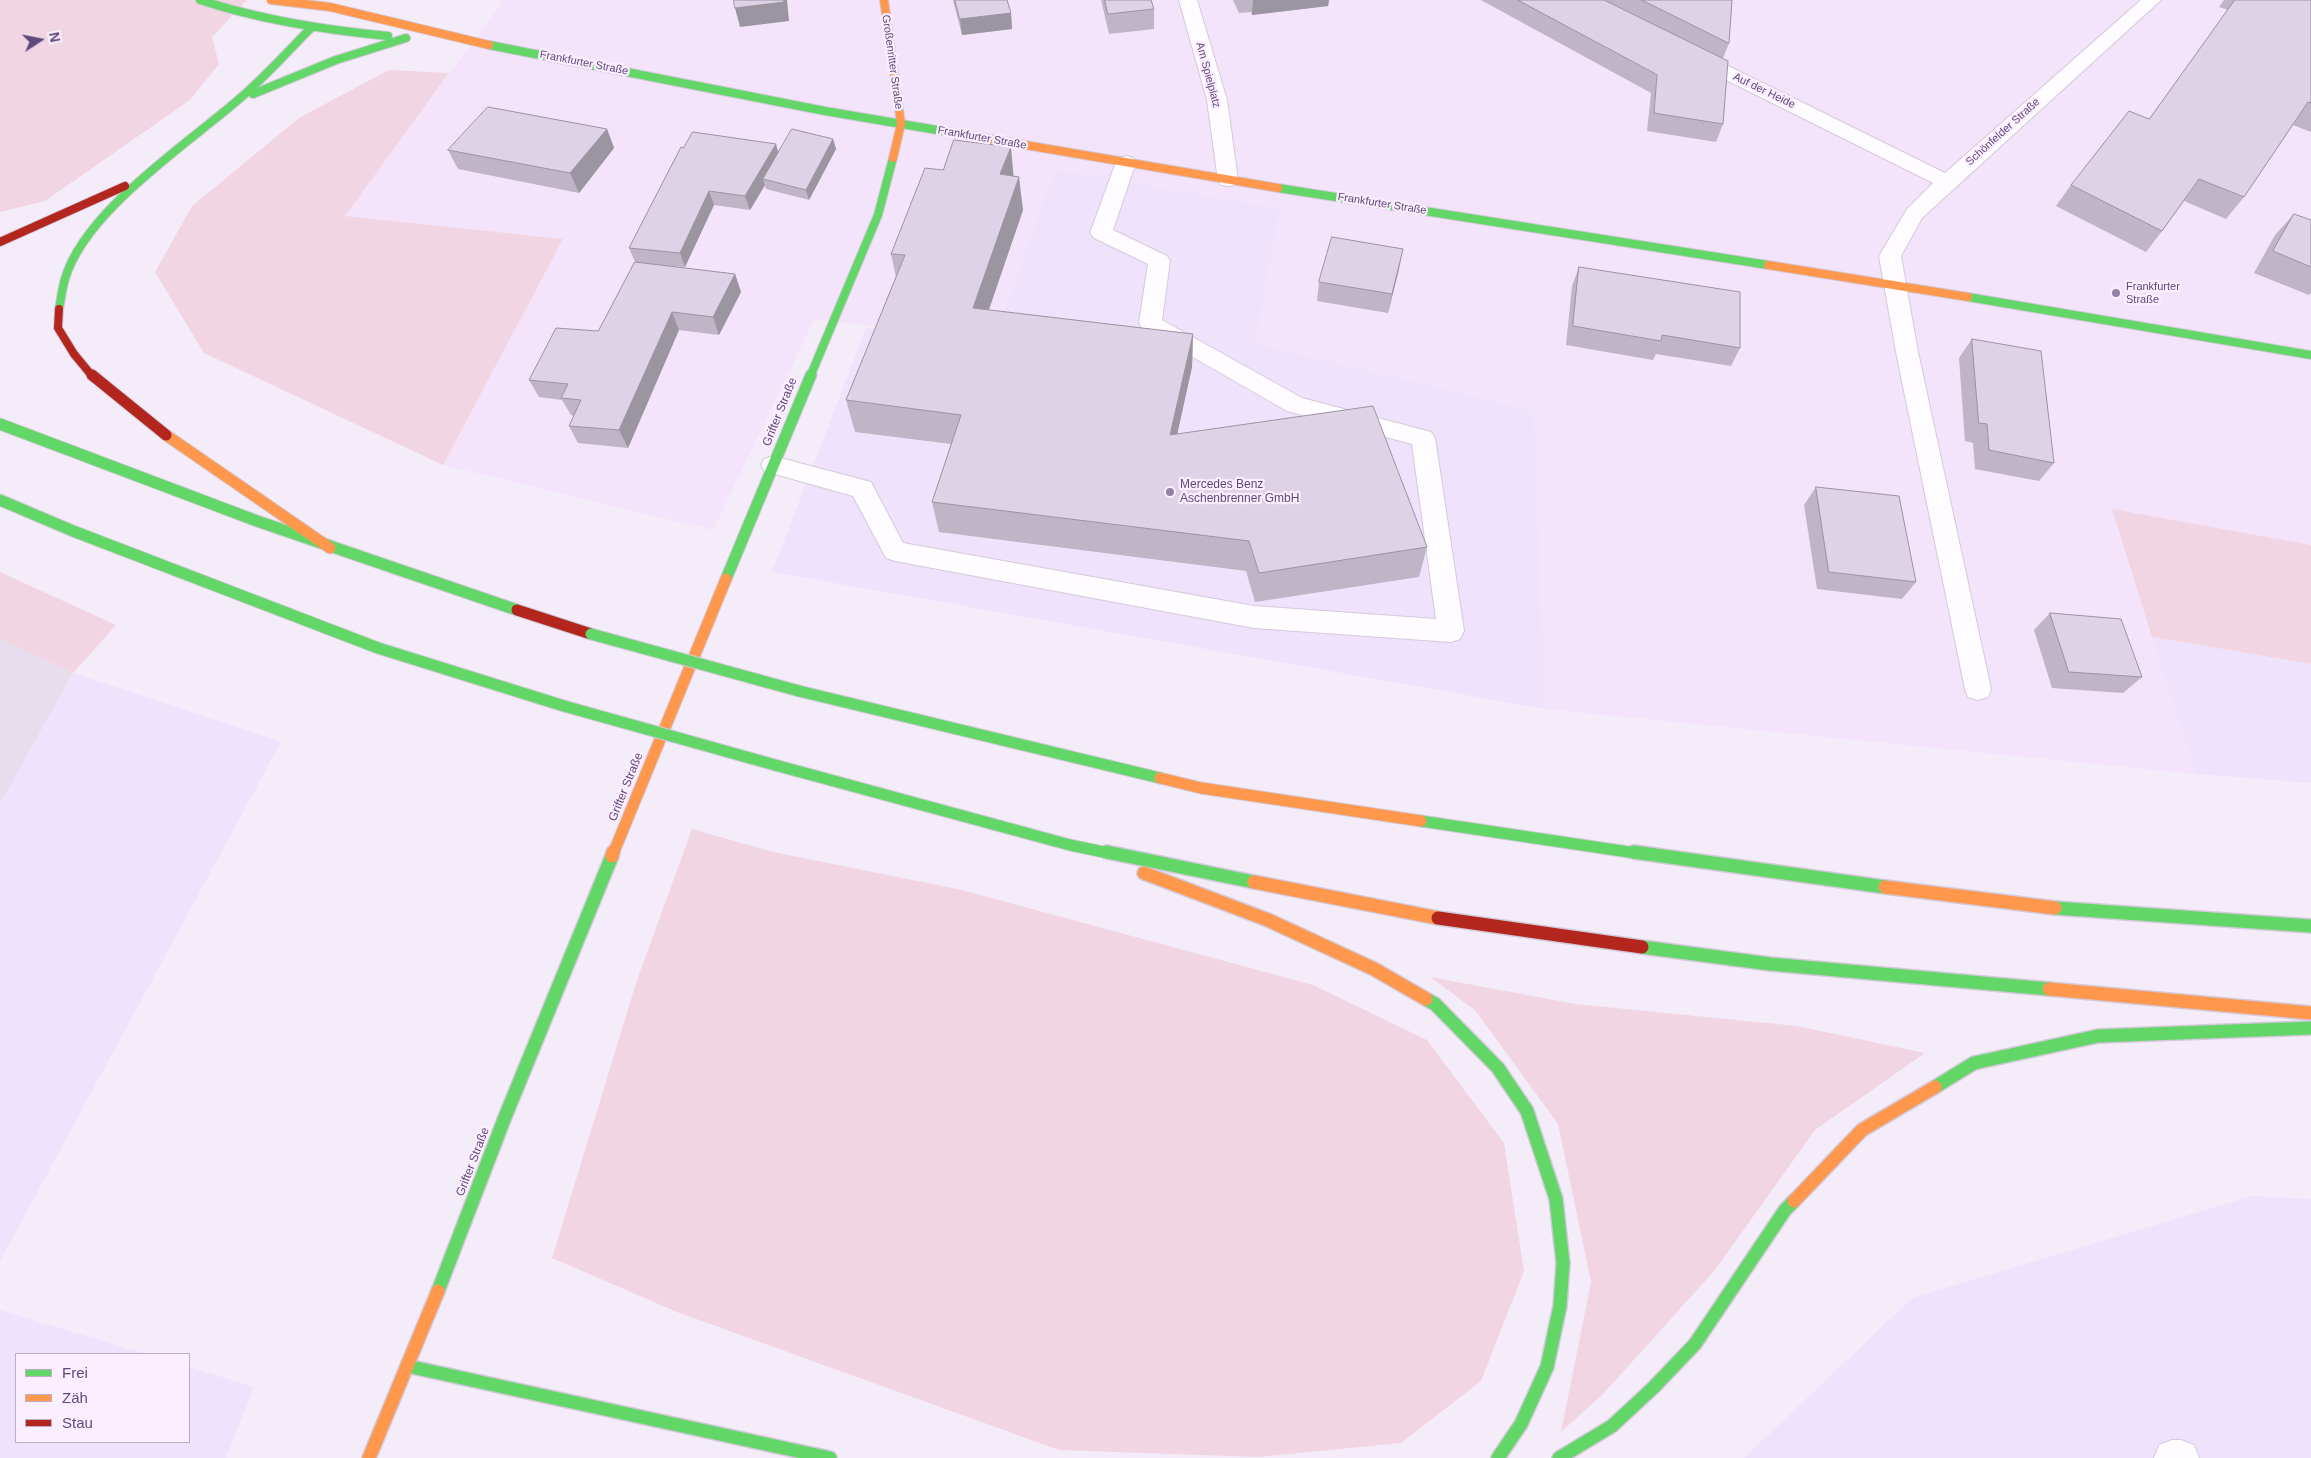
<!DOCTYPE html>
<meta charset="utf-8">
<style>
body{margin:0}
#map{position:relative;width:2311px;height:1458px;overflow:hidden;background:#f5ecf9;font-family:Arial,sans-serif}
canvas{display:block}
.legend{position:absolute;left:15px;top:1353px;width:175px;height:90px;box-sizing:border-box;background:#fbefff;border:1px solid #bdaccb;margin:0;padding:6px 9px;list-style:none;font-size:15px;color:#61487c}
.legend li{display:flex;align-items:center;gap:10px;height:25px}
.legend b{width:25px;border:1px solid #bdaccb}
.north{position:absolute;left:15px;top:15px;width:50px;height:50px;-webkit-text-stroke:4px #fbefff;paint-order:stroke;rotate:79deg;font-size:14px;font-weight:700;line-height:20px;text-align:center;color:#61487c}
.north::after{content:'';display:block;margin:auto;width:18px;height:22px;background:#61487c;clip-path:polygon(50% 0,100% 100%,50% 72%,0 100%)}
</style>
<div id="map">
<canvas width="2311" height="1458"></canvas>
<ul class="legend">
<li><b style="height:6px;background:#63d668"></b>Frei</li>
<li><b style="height:6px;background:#ff974d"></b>Zäh</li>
<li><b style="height:6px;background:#b3261e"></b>Stau</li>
</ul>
<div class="north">N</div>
</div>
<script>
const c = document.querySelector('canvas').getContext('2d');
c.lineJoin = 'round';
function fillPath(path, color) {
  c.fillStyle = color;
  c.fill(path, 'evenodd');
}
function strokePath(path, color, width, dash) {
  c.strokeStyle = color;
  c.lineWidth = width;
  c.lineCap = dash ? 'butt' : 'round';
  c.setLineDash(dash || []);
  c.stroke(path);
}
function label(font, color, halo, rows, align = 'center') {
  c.font = font + ' Arial,sans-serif';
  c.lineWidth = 4.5;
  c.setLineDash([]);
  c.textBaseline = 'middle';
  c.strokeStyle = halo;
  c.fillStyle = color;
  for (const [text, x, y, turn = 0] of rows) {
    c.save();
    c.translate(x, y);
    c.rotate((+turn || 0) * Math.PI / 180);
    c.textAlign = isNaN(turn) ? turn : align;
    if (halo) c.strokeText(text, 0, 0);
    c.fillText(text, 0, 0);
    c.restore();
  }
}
fillPath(new Path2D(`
 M501 0H2311V545L2112 510 2196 774 1545 709 1532 411 1255 343 1280 209 996 338 814 320 713 530 443 465 563 239 344 216 501 4Z`), '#f3e3fb');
fillPath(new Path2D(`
 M1055 170 1280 209 1255 343 1533 411 1545 709 772 572 866 328 996 338Z
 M2152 637 2311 664V783L2196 774Z
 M73 673 281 742 0 1261V804Z
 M2252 1196 2311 1199V1458H1744L1912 1298Z
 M0 1310 146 1354H16V1442H189V1367L254 1387 226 1458H0Z`), '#efe2fc');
fillPath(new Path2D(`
 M0 639 73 673 0 804Z`), '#e6dded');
fillPath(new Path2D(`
 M0 0H247L212 37 219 64 190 100 45 201 0 212Z
 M389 70 449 73 345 216 563 239 443 465 204 353 155 272 192 206 299 118Z
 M2112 509 2311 545V664L2152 637Z
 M0 572 116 625 73 673 0 639Z
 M692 829 773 852 962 890 1313 985 1427 1040 1504 1143 1524 1271 1481 1381 1401 1443 1258 1457 1059 1450 677 1312 552 1258 637 980Z
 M1430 977 1576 1004 1797 1026 1925 1053 1815 1130 1715 1270 1603 1394 1561 1432 1591 1282 1558 1124 1475 1010Z`), '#f1d5e2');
const lane = new Path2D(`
 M1179 0H1197L1227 100 1238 180 1235 185 1228 186 1221 185 1218 180 1207 100Z
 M1126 156 1133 158 1136 162 1113 230 1167 256 1170 261 1162 320 1302 398 1431 432 1435 438 1464 631 1460 639 1451 642 1254 628 895 561 886 558 853 496 764 471 761 465 764 459 773 456 871 482 903 543 1254 606 1436 619 1412 444 1287 411 1142 328 1139 323 1148 264 1094 238 1090 233 1116 162 1119 158Z
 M2172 1440H2181L2194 1445 2199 1458H2154L2159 1445Z`);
const street = new Path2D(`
 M2141 0H2161L1922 218 1901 256 1918 352 1991 689 1988 697 1978 700 1968 697 1965 689 1896 352 1879 256 1907 209 1933 183 1686 60 1684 56 1686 52 1693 50 1700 52 1945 173Z`);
const fastFar2 = new Path2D(`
 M200 0C261 20 324 30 388 36
 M489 45 825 111 984 138
 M253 94 336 60 406 38
 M1278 188 1768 265
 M1968 297 2311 355
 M59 309C61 299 62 289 65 279 84 212 186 145 238 100 264 78 287 52 311 28
 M810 377 878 215 893 158`);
const fastFar1 = new Path2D(`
 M0 424 257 521 517 610
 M0 500 73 531 378 648 564 706
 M726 579 811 375
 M799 691 1160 778
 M775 765 1070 845 1113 854
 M1421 821 1642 854`);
const fast = new Path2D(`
 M1107 852 1254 882
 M1634 852 1885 887
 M2055 908 2311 926
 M1642 947 1770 964 2049 989
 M1426 999 1435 1004 1498 1068 1527 1111 1556 1199 1563 1263 1560 1306 1547 1367 1521 1424 1498 1458
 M1935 1087 1974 1063 2098 1036 2311 1028
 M438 1291 505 1117 612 856
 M407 1366 830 1458
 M1559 1458 1612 1426 1654 1387 1695 1344 1785 1210 1794 1201`);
const slowFar2 = new Path2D(`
 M271 0 330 7 489 45
 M884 0 901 124 893 158
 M984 138 1278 188
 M1768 265 1968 297`);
const slowFar1 = new Path2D(`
 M166 435 330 548
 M1160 778 1201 788 1421 821
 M613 854 726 579`);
const slow = new Path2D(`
 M612 856 613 852
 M1144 873 1268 920 1374 969 1426 999
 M1254 882 1438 918
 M1885 887 2055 908
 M2049 989 2311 1013
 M1794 1201 1862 1130 1935 1087
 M369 1458 438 1291`);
const jamFar2 = new Path2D(`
 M0 242 125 186
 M59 309 58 328 74 354 93 377`);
const jamFar1 = new Path2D(`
 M92 375 166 435
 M517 610 591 634`);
const jam = new Path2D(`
 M1438 918 1642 947`);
strokePath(lane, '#d4cada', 2);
strokePath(street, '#d4cada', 2);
strokePath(fastFar2, '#d3c9da', 10);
strokePath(fastFar1, '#d3c9da', 13);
strokePath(fast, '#d3c9da', 16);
strokePath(slowFar2, '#d3c9da', 10);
strokePath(slowFar1, '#d3c9da', 13);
strokePath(slow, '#d3c9da', 16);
strokePath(jamFar2, '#d3c9da', 10);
strokePath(jamFar1, '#d3c9da', 13);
strokePath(jam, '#d3c9da', 16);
fillPath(lane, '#fefcfe');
fillPath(street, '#fefcfe');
strokePath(fastFar2, '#63d668', 8);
strokePath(fastFar1, '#63d668', 11);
strokePath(fast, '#63d668', 13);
strokePath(slowFar2, '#ff974d', 8);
strokePath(slowFar1, '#ff974d', 11);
strokePath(slow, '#ff974d', 13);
strokePath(jamFar2, '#b3261e', 8);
strokePath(jamFar1, '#b3261e', 11);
strokePath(jam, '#b3261e', 13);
const fastBridge = new Path2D(`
 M591 634 799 691
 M564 706 775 765`);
strokePath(fastBridge, '#d2c9db', 13, []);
strokePath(fastBridge, '#63d668', 11);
fillPath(new Path2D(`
 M953 0H1007L1011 13 1012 29 962 35Z
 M1101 0H1151L1154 9V29L1109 34Z
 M1233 0H1329L1328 6 1252 15 1251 12 1239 13Z
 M1481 0H1732L1729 43 1723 58V124L1716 142 1647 131 1651 93Z
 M2224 0H2311V132L2293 125 2244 197 2226 219 2184 201 2162 231 2146 252 2056 206 2071 185 2149 119 2228 10 2219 7Z
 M607 129 614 148 579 193 458 169 448 150Z
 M833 139 836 149 809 200 766 189 765 185 750 210 714 205 685 267 657 265 735 274 741 292 719 335 679 330 628 448 578 443 569 426 574 416 571 415 562 400 539 397 529 380 598 331 635 262 629 248 681 147 778 152Z
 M1014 176 1023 210 989 310 1193 334 1192 367 1177 434 1427 547 1419 577 1255 602 1246 571 939 532 932 502 951 444 855 432 846 400 896 277 891 254Z
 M2294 214 2311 220V293L2309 295 2254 273 2275 235Z
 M1579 267 1740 348 1731 366 1656 354 1653 360 1566 345 1572 286Z
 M1399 269 1388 313 1317 301 1319 282Z
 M1972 339 2054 463 2039 481 1975 469 1973 443 1965 441 1959 358Z
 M1816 487 1916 582 1902 599 1817 589 1804 505Z
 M2050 613 2142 677 2123 693 2052 688 2034 630Z`), '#bfb5c6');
fillPath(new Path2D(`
 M784 0H787L789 21 740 27 735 8Z
 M1253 0H1329L1328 6 1252 15Z
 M1011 13 1012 29 962 35 960 19Z
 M607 129 614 148 579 193 570 173Z
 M833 139 836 149 809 200 806 190Z
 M776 144 780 159 763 179 765 185 750 210 745 196Z
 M1011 147 1014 181 1000 174Z
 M1019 177 1023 210 978 341 973 308Z
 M709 191 714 205 685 267 680 253Z
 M1403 249 1399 269 1388 313 1392 294Z
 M735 274 741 292 719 335 713 317Z
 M672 312 679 330 628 448 619 430Z
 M1193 334 1192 367 1170 467V435Z`), '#9b94a1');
const building = new Path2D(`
 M734 0H784V2L735 8Z
 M955 0H1007L1011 13 960 19Z
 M1105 0H1151L1154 9 1108 14Z
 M1518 0H1604L1728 61 1723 124 1654 113 1657 75Z
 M1642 0H1732L1729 43Z
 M2235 0H2311V103L2308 102 2244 197 2199 179 2162 231 2071 185 2129 111 2149 119Z
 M488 107 607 129 570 173 448 150Z
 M792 129 833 139 806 190 763 179Z
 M693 132 776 144 745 196 709 191 680 253 629 248 681 147 683 148Z
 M954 140 1011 147 1000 174 1019 177 973 308 1193 334 1170 435 1373 406 1427 547 1259 573 1249 541 932 502 961 415 846 400 905 255 891 254 925 168 943 170Z
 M2294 214 2311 220V267L2273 251Z
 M1332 237 1403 249 1392 294 1319 282Z
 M635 262 735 274 713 317 672 312 619 430 569 426 581 400 561 398 568 384 529 380 556 328 598 331Z
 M1579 267 1740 292V348L1662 335 1661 341 1573 326Z
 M1972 339 2041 351 2054 463 1989 450 1987 424 1979 423Z
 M1816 487 1899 496 1916 582 1829 572Z
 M2050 613 2121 619 2142 677 2069 672Z`);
fillPath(building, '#ded3e6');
strokePath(building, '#9b94a1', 1);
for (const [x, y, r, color] of [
 [2116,293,5,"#9581a8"],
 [1170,492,5,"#9581a8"]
]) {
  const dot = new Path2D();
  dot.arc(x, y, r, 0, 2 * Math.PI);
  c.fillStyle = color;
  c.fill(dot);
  strokePath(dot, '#fbefff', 2);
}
label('11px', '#61487c', '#fbefff', [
 ["Großenritter Straße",892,62,82],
 ["Frankfurter Straße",584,63,11],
 ["Am Spielplatz",1208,75,75],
 ["Auf der Heide",1764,91,26],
 ["Schönfelder Straße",2003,132,-42],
 ["Frankfurter Straße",982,138,10],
 ["Frankfurter Straße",1382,204,9]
]);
label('11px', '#61487c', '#fbefff', [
 ["Frankfurter",2126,287],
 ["Straße",2126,300]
], 'left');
label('12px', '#61487c', '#fbefff', [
 ["Grifter Straße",780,412,-68],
 ["Grifter Straße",626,787,-68],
 ["Grifter Straße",473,1162,-69]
]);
label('12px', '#61487c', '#fbefff', [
 ["Mercedes Benz",1180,485],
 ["Aschenbrenner GmbH",1180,499]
], 'left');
</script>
